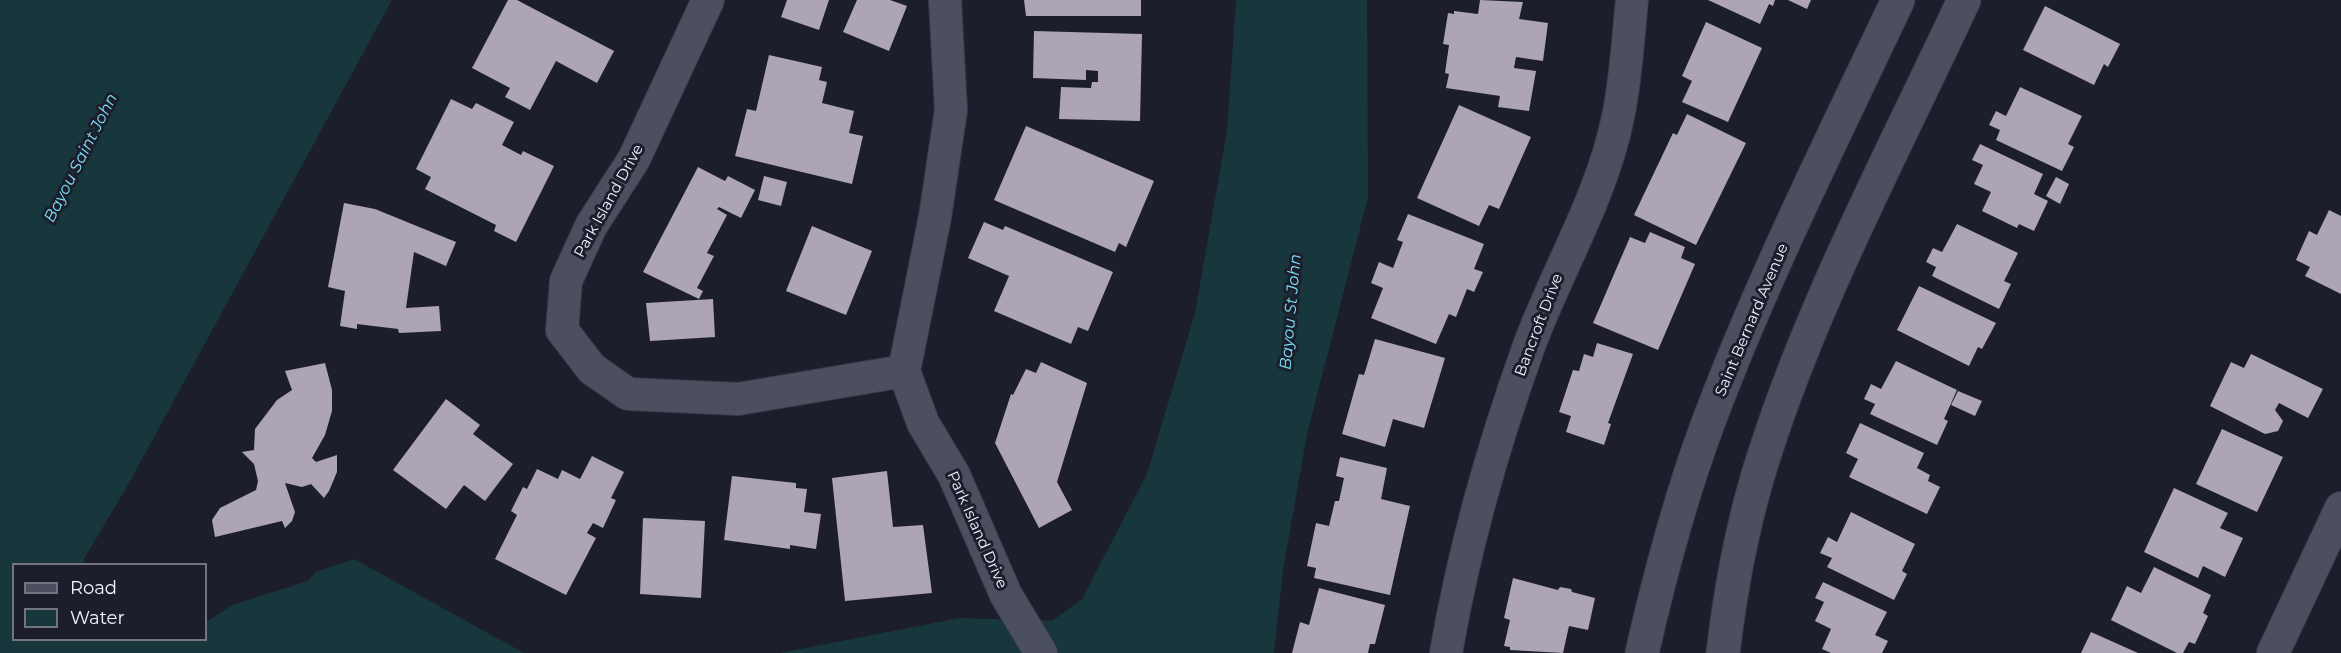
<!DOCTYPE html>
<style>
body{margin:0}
#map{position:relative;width:2341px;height:653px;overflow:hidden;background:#1c1e2c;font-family:Montserrat,sans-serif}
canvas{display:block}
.legend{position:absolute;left:12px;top:563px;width:195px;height:78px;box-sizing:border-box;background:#1c1e2c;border:2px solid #727480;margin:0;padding:8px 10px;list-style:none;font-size:18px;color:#f2f4ff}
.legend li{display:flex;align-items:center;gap:12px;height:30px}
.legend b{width:30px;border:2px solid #727480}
</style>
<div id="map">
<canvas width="2341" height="653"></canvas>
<ul class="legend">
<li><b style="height:8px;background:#4c4f60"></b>Road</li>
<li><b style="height:16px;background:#18373d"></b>Water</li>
</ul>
</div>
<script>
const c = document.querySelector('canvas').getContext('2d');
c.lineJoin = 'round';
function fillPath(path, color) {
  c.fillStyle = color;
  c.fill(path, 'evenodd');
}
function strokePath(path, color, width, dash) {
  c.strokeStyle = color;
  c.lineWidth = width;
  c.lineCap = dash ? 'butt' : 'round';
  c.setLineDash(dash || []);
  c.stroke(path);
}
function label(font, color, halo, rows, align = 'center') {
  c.font = font + ' Montserrat,sans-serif';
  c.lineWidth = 6;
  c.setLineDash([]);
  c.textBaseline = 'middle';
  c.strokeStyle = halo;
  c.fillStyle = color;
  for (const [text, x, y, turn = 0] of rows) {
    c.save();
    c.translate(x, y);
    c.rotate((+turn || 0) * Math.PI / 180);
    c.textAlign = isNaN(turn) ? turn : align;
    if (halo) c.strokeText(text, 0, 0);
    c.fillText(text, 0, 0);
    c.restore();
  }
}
fillPath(new Path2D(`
 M0 0H392L129 483 84 559V564H14V640H206V622L232 605 308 581 316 572 354 559 524 653H0Z
 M1236 0H1367L1368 197 1307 434 1283 570 1274 653H780L960 618 1052 621 1082 599 1147 474 1195 313 1227 131Z`), '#18373d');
fillPath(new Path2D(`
 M508 0H517L614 51 597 83 556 61 530 110 505 97 510 88 472 68Z
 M787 0H829L819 30 781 17Z
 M857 0H890L907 6 889 51 843 32Z
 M1024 0H1141V16H1026Z
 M1480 0 1523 2 1519 19 1548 23 1543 61 1516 57 1514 68 1536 71 1529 111 1498 107 1500 96 1446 88 1449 74 1445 73 1449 45 1443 44 1448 13 1454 14V11L1478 14Z
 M1708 0H1775L1773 6 1769 4 1760 24Z
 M1788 0H1811L1807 9Z
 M2045 6 2120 44 2108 67 2104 64 2094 85 2023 50Z
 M1706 22 1762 48 1728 122 1682 102 1692 81 1682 76Z
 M1034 31 1142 34 1140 121 1059 119 1061 87 1091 88 1092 82H1098V71L1086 70V80L1033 78Z
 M769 55 822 67 819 80 827 82 822 103 854 111 849 133 863 136 852 184 735 156 747 109 756 111Z
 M2020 87 2082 116 2068 144 2074 147 2062 171 1996 140 2000 130 1989 125 1996 111 2006 116Z
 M451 99 472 109 476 103 514 122 502 145 521 155 523 151 554 166 516 242 494 231 496 225 425 189 431 177 416 169Z
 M1459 105 1531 137 1499 209 1489 205 1479 226 1417 198Z
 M1687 114 1746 143 1696 245 1634 215 1673 133 1677 135Z
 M1026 126 1154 181 1126 247 1119 243 1115 252 994 200Z
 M1980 144 2043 174 2034 194 2048 201 2034 231 2019 224 2017 228 1982 211 1991 192 1974 184 1983 165 1972 160Z
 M698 167 725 181 728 176 755 190 741 218 719 207 717 209 727 215 707 253 714 256 697 288 703 291 699 299 643 272Z
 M764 176 787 182 781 206 758 200Z
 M2056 177 2069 184 2060 204 2046 196Z
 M344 203 375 209 456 242 446 266 414 252 406 308 439 306 441 331 399 333 398 329 357 324V329L340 326 345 291 328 287Z
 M2329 210 2341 216V294L2305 276 2310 267 2296 260 2309 231 2317 235Z
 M1408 214 1484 244 1474 269 1483 272 1474 292 1467 289 1456 317 1449 314 1436 344 1371 318 1383 288 1371 283 1379 262 1393 268 1403 242 1397 240Z
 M984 222 1003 230 1005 226 1113 272 1088 331 1078 327 1071 344 994 311 1009 276 968 258Z
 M1957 224 2018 253 2004 281 2011 284 1999 309 1932 276 1936 267 1926 262 1933 248 1942 252Z
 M812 226 872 251 846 315 786 291Z
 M1650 232 1685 247 1681 258 1695 264 1658 350 1593 323 1630 237 1645 243Z
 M1919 286 1996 323 1982 349 1978 347 1969 366 1897 330Z
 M713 299 715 337 650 341 646 303Z
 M1375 339 1445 358 1424 428 1393 419 1385 447 1342 434 1359 374 1364 375Z
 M1597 343 1633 354 1608 423 1611 424 1604 445 1566 432 1571 416 1559 412 1573 370 1579 371 1584 354 1593 357Z
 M2251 354 2323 389 2308 418 2279 403 2275 410 2283 421 2278 431 2265 434 2210 406 2231 362 2244 368Z
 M1896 361 1957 390 1944 419 1948 421 1937 445 1870 414 1875 404 1864 399 1871 384 1881 389Z
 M1041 362 1087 383 1057 482 1072 510 1039 528 995 443 1011 394 1013 395 1026 369 1036 373Z
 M325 363 332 390V411L325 435 312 458 316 462 337 455V472L329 491 324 498 311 484 302 487 285 483 295 512 292 521 285 528 282 521 215 537 212 520 220 508 256 490 258 481 254 464 242 452 254 450 255 429 277 400 292 390 285 371Z
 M1958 391 1982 401 1975 416 1951 405Z
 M446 399 480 425 473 434 513 464 485 501 464 485 446 509 393 470Z
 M1860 423 1924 453 1917 468 1930 475 1928 481 1940 487 1927 514 1849 477 1858 459 1846 453Z
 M2222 429 2283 457 2257 512 2196 484Z
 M592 456 624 472 611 498 616 500 603 528 593 523 587 533 596 538 566 595 495 559 517 515 511 511 523 487 527 489 537 469 558 479 562 470 580 479Z
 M1340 457 1387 468 1381 499 1410 506 1390 595 1314 578 1316 568 1307 566 1316 523 1329 526 1335 501H1339L1344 478 1336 476Z
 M887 471 893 527 923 525 932 593 845 601 832 478Z
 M732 476 796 483V488L807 489 804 512 821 514 816 549 790 545V549L724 540Z
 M2174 488 2228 513 2220 528 2243 538 2225 577 2203 566 2198 578 2144 552Z
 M1851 512 1915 544 1902 571 1907 574 1894 600 1827 567 1832 558 1820 553 1828 537 1837 542Z
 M643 518 705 521 701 598 640 594Z
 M2154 567 2211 595 2203 613 2208 616 2195 644 2189 642 2183 653H2177L2111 620 2127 586 2141 593Z
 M1513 578 1558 590 1560 587 1571 589 1572 592 1595 598 1588 630 1569 626 1563 653 1510 650V647L1504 646 1510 620 1504 618Z
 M1823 582 1887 612 1875 635 1888 641 1882 653H1831L1822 649 1831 629 1815 621 1824 602 1815 598Z
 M1319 588 1385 605 1375 644H1370L1368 653H1292L1300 622 1309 625Z
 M2091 632 2138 653H2081Z`), '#ada4b6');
const street = new Path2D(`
 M708 0 634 159 591 226 566 281 562 330 592 369 628 394 738 399 904 371
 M945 0 951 110 935 217 904 371 923 423 954 475 1006 595 1041 653
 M1446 653C1464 548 1493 446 1529 346 1557 270 1602 197 1618 117 1626 79 1628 39 1632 0
 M2273 653 2341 508`);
const secondary = new Path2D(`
 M1642 653C1660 574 1681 494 1710 418 1764 275 1833 138 1898 0
 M1723 653C1730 593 1741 533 1758 475 1808 310 1892 155 1964 0`);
strokePath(street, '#3a3b48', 34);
strokePath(secondary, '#3a3b48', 35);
strokePath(street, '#4c4f60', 32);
strokePath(secondary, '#4c4f60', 33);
label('15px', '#f2f4ff', '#1c1e2c', [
 ["Park Island Drive",609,201,-61],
 ["Saint Bernard Avenue",1752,320,-67],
 ["Bancroft Drive",1539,325,-69],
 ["Park Island Drive",977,530,66]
]);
label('italic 16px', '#7be2f8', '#1c1e2c', [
 ["Bayou Saint John",81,158,-63],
 ["Bayou St John",1291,312,-85]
]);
</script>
